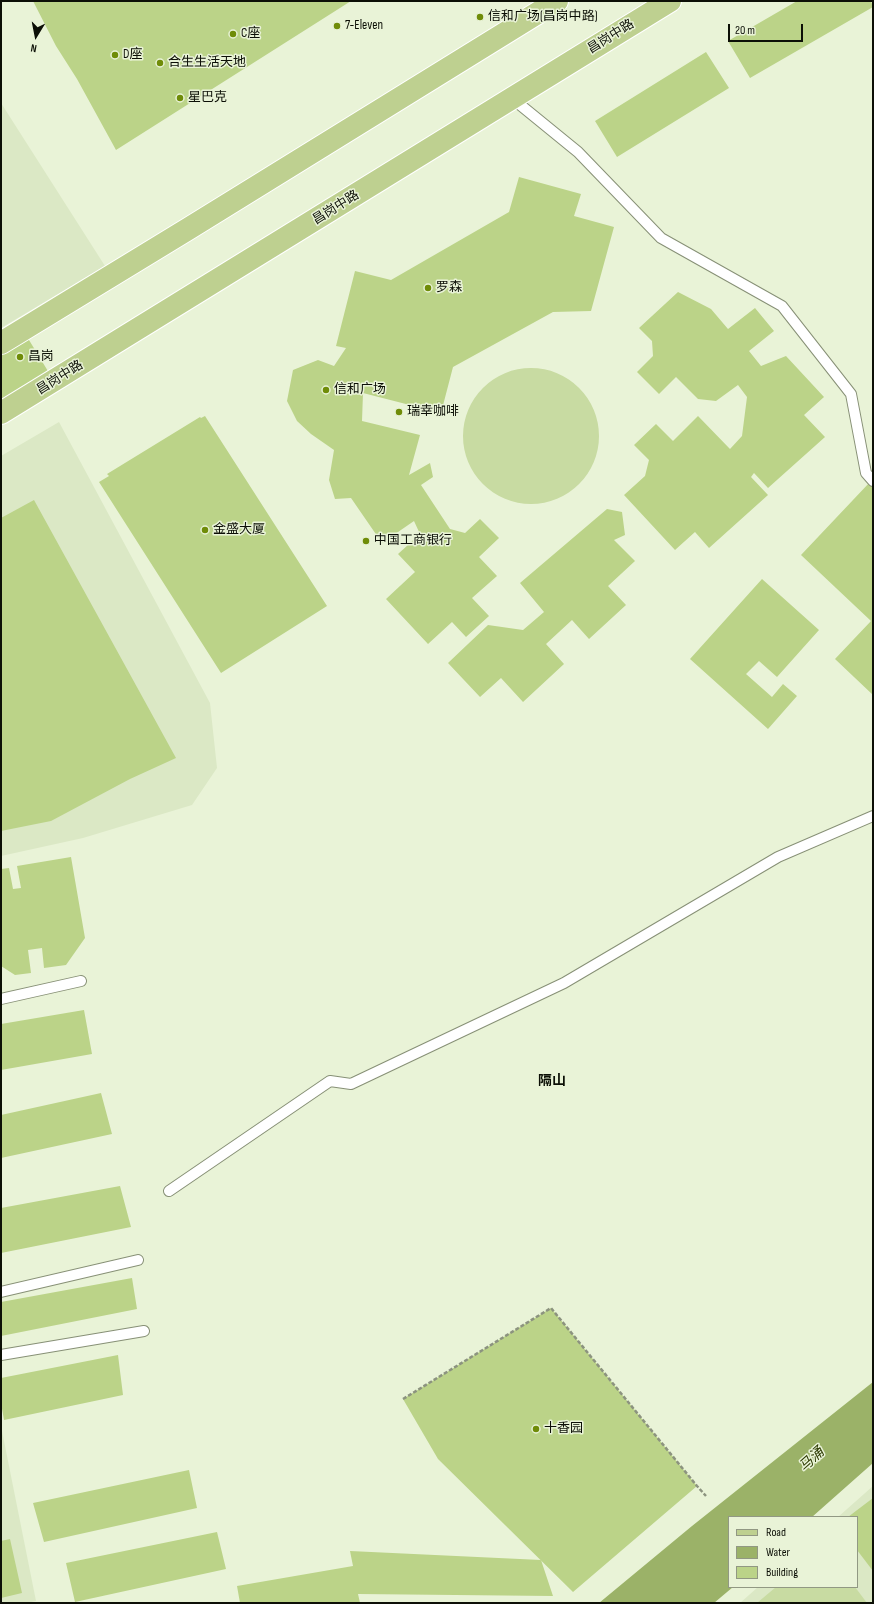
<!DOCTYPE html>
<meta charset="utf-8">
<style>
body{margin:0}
#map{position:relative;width:874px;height:1604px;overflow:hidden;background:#e9f3d7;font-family:"Sofia Sans Condensed",sans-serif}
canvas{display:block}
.frame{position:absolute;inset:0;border:2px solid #0c0f06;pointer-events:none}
.legend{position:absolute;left:728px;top:1516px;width:130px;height:72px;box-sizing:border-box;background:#e9f3d7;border:1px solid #919883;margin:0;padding:5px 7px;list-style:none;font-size:12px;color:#0c0f06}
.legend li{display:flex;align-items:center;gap:8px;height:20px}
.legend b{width:20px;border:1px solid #919883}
.north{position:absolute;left:16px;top:16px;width:40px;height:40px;-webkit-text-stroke:3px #e9f3d7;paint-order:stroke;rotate:190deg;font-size:11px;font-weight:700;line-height:16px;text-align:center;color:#0c0f06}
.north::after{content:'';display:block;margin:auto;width:14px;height:18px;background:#0c0f06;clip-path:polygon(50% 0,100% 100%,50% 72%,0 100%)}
.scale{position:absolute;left:728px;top:24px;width:75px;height:18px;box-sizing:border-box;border:2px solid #0c0f06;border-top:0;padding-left:5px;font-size:12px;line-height:14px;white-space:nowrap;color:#0c0f06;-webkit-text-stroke:3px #e9f3d7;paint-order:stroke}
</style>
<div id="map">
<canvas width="874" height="1604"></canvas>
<div class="frame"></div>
<ul class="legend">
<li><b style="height:5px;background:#bed090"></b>Road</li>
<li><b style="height:11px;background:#9bb268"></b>Water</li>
<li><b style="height:11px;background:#bbd388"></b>Building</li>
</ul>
<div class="north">N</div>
<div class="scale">20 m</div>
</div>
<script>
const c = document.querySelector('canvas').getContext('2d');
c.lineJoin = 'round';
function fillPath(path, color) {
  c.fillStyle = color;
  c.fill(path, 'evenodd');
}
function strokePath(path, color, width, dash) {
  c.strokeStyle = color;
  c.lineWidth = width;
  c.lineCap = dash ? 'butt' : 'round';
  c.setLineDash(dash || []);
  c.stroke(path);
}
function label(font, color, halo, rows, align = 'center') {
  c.font = font + ' "Sofia Sans Condensed","Noto Sans SC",sans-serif';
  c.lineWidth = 3;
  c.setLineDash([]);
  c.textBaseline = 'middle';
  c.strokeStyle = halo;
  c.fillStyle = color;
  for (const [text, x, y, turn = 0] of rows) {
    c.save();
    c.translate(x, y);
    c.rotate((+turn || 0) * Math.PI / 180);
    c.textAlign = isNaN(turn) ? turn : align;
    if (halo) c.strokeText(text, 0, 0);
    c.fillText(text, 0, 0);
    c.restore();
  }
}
fillPath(new Path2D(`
 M1 103 105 266 1 328Z
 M59 422 210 703 217 768 192 805 83 838 1 856V456Z
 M1 1426 36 1601 26 1603H1Z
 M873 1486V1603H740L758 1587H857V1517H838Z`), '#dbe8c5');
fillPath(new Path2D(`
 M463 436a68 68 0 1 1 136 0a68 68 0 1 1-136 0Z
 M776 1587H855L867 1603H757Z`), '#c8dba2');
fillPath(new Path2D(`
 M873 1382V1463L812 1517H729V1587H733L714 1603H599L692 1526Z`), '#9bb268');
fillPath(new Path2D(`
 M33 1H351L116 150 77 79 56 46Z
 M797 1H871L873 7 750 78 728 41Z
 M706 52 729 88 617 157 595 121Z
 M519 177 581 194 574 216 614 227 591 311 553 312 453 367 441 413 363 393 362 421 420 435 409 475 430 463 433 477 421 485 450 529 465 533 480 519 499 538 479 557 497 576 472 598 489 616 466 637 452 622 428 644 386 599 415 572 398 554 420 534 414 521 382 543 351 498 335 499 329 480 334 450 311 434 297 421 287 401 293 370 318 360 334 366 346 348 336 346 355 271 391 280 509 212Z
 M678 292 711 309 728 329 755 308 774 331 749 351 761 366 786 356 824 397 804 415 825 437 768 488 754 473 751 477 768 495 709 548 695 532 675 550 624 495 645 476 649 460 634 445 656 424 673 441 698 416 730 449 742 436 747 397 738 385 716 401 698 399 676 377 659 394 637 372 653 356 652 341 639 328Z
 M18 322 54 381 1 413V333Z
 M205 416 327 606 221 673 99 482 109 476 107 474 200 417 201 418Z
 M870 482 873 485V695L835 659 871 621 801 555Z
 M34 500 176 758 130 779 51 821 1 831V518Z
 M607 509 622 512 625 535 614 540 635 561 608 586 626 605 589 639 572 620 546 644 564 664 523 702 501 678 480 697 448 663 488 625 523 630 544 612 520 583Z
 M762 579 819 630 777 677 759 661 746 674 772 697 783 684 797 696 768 729 690 659Z
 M71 857 85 938 66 965 44 968 42 948 28 950 31 973 15 975 1 966V869L9 868 13 889 21 888 17 866Z
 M84 1010 92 1054 1 1070V1024Z
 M101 1093 112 1134 1 1158V1115Z
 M120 1186 131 1227 1 1253V1208Z
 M132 1278 137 1309 1 1336V1302Z
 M551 1308 697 1486 573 1592 438 1459 403 1399Z
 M118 1355 123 1395 4 1420 1 1403V1378Z
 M189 1470 197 1508 44 1542 33 1503Z
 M873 1498V1571L857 1550V1517H848Z
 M217 1532 226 1569 75 1602 66 1563Z
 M10 1539 22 1593 1 1598V1541Z
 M350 1551 541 1560 553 1596 358 1594 360 1603H240L237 1586 353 1566Z`), '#bbd388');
const service = new Path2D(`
 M513 99 578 152 661 238 782 306 851 394 866 473 873 481
 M1 999 81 981
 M169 1191 330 1081 351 1084 564 983 778 857 873 816
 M1 1292 138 1260
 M1 1355 144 1331`);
const primary = new Path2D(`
 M1 343 188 229 557 1
 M1 413 670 1`);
strokePath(service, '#879076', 12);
strokePath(primary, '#fff', 24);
strokePath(new Path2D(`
 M403 1399 551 1308 697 1486 706 1496`), '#8c937f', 2.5, [4, 2]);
strokePath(service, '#fff', 10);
strokePath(primary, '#bed090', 22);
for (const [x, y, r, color] of [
 [480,17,4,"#6f8c08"],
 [337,26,4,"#6f8c08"],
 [233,34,4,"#6f8c08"],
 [115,55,4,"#6f8c08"],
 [160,63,4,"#6f8c08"],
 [180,98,4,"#6f8c08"],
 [428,288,4,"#6f8c08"],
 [20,357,4,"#6f8c08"],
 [326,390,4,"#6f8c08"],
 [399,412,4,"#6f8c08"],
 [205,530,4,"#6f8c08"],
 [366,541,4,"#6f8c08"],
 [536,1429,4,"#6f8c08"]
]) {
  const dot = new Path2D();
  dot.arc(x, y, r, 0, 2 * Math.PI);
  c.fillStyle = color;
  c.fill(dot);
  strokePath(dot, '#e9f3d7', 1.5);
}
label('13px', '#0c0f06', '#e9f3d7', [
 ["信和广场(昌岗中路)",488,17],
 ["7-Eleven",345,26],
 ["C座",241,34],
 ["D座",123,55],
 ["合生生活天地",168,63],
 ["星巴克",188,98],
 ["罗森",436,288],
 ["昌岗",28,357],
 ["信和广场",334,390],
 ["瑞幸咖啡",407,412],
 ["金盛大厦",213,530],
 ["中国工商银行",374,541],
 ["十香园",544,1429]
], 'left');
label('13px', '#0c0f06', '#e9f3d7', [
 ["昌岗中路",611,37,-32],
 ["昌岗中路",336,208,-32],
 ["昌岗中路",60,378,-32]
]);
label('bold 14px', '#0c0f06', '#e9f3d7', [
 ["隔山",552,1081]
]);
label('italic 14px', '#2b3900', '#e9f3d7', [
 ["马涌",812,1460,-42]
]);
</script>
